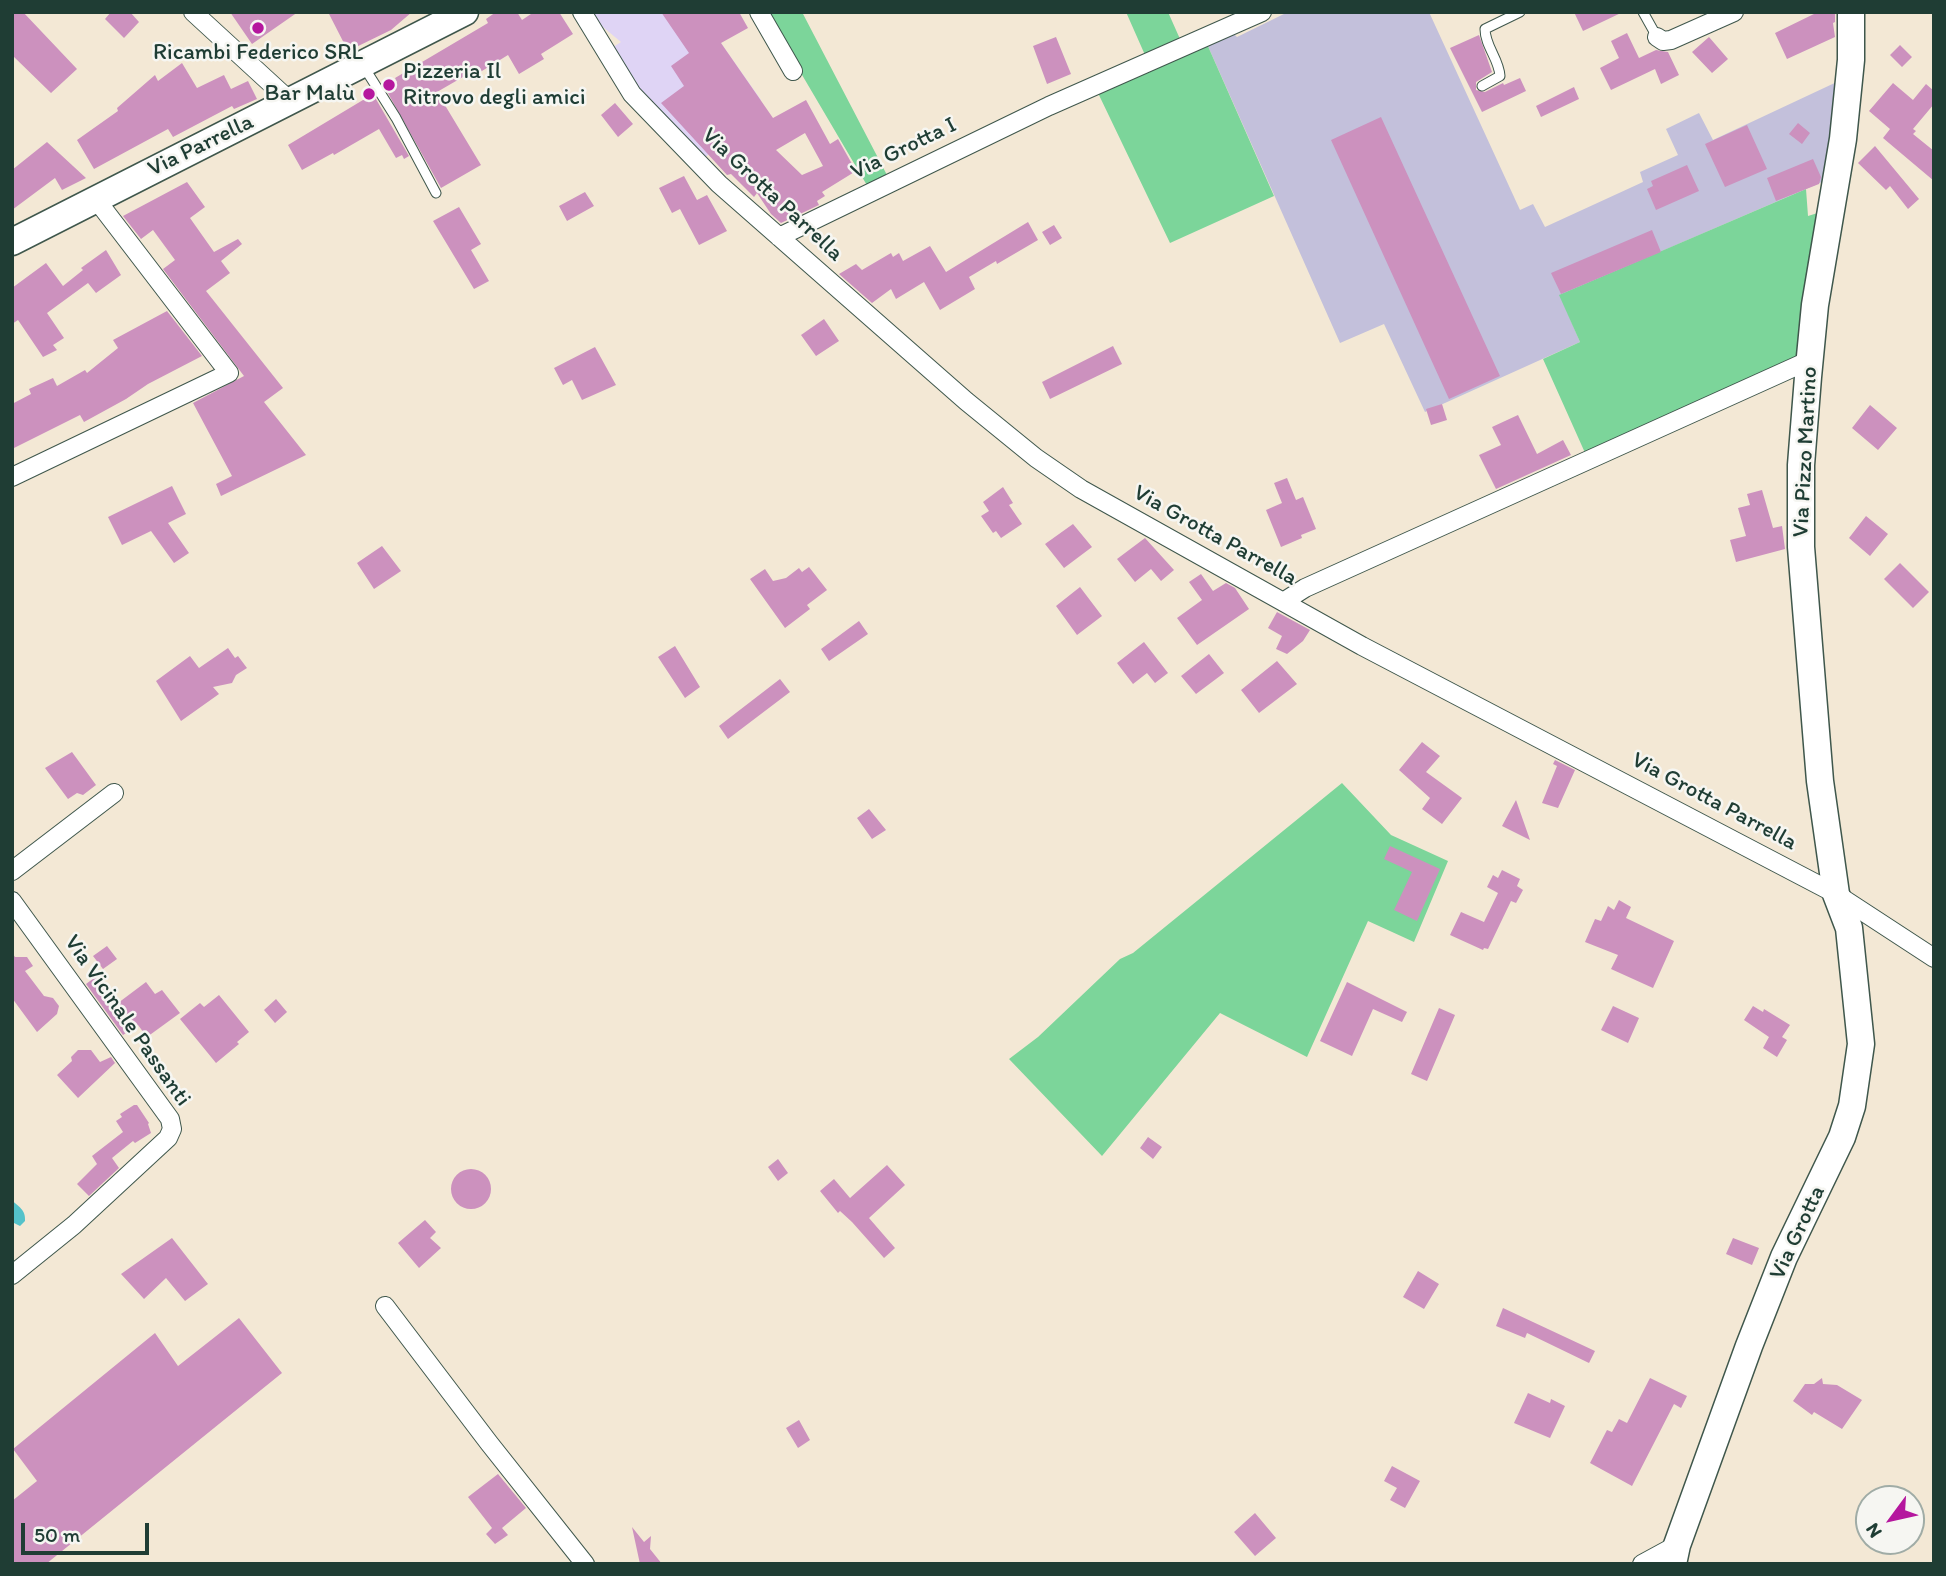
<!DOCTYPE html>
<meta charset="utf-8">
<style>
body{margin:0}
#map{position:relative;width:1946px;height:1576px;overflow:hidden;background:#f3e8d5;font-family:Itim,sans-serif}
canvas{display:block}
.frame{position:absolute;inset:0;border:14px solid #1f3d34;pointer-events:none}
.north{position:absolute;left:1855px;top:1485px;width:70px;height:70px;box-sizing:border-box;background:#f6f6f2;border:2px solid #a0aca6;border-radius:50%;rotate:237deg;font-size:19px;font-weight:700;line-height:28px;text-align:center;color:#1f3d34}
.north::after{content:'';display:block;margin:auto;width:24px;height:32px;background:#b5179e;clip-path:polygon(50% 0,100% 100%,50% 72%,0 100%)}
.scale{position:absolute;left:21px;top:1523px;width:128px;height:32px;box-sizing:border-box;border:4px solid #1f3d34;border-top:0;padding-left:9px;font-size:21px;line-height:24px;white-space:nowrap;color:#1f3d34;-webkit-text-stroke:5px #f6f6f2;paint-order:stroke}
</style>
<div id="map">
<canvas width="1946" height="1576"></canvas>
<div class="frame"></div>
<div class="north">N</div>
<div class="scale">50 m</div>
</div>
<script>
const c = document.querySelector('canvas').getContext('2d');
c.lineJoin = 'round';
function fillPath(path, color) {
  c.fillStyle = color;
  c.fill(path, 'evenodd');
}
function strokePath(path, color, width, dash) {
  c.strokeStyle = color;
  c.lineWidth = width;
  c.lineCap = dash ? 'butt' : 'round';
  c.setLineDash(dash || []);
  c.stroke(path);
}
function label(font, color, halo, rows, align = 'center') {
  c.font = font + ' Itim,sans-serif';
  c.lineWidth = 5;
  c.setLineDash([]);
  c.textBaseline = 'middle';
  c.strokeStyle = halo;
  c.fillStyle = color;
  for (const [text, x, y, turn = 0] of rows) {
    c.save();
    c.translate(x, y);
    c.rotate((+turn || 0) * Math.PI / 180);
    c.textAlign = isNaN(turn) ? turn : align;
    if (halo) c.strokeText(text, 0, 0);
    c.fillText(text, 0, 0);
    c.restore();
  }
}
fillPath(new Path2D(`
 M589 12H699L761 100 702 161 637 92 610 49 621 42 592 18Z`), '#dfd4f5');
fillPath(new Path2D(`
 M1288 12H1429L1520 210 1533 204 1545 227 1643 182 1640 172 1678 155 1666 129 1699 113 1713 140 1841 80 1829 179 1560 295 1580 342 1425 412 1384 324 1340 343 1207 44 1232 32 1237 37Z`), '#c3c0db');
fillPath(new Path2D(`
 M765 12H802L888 177 868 187Z
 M1126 12H1168L1180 39 1145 55Z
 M1207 44 1274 196 1170 243 1098 93Z
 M1806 189 1808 216 1824 211 1802 355 1586 455 1543 359 1580 342 1559 295Z
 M1342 783 1391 835 1448 861 1414 942 1368 921 1307 1057 1220 1013 1102 1156 1009 1059 1038 1037 1120 959 1133 953Z`), '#7cd59a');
fillPath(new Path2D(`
 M12 1200C18 1207 26 1209 25 1221L20 1226 12 1222Z`), '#54c2ca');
fillPath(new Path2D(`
 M12 12H23L77 69 51 93 12 55Z
 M111 12H130L139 22 124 38 105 19Z
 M230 12H298L252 44Z
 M328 12H412L391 30 348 51Z
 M496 12H517L522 20 534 12H559L573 34 541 54 544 59 519 74 508 55 477 74 475 70 437 92 481 165 441 188 385 88 397 82 395 78 488 23 486 19Z
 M661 12H739L748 28 721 43 773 118 806 100 830 144 838 139 856 171 822 192 825 196 817 201 819 205 781 223 771 214 757 193 754 197 731 174 727 175 661 103 684 86 671 66 689 53ZM805 133 823 166 802 175 776 150Z
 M1574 12H1623L1583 31Z
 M1818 12H1835V22L1833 23 1835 37 1787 59 1775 33Z
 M1627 33 1639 58 1656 50 1668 52 1679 75 1661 84 1655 69 1611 90 1600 68 1619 58 1611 41Z
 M1479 35 1492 72 1476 82V90L1485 92 1503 83 1504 85 1520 78 1526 91 1482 112 1450 48Z
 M1056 37 1071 74 1047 84 1033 46Z
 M1709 37 1728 59 1712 73 1692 52Z
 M1900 45 1912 57 1902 67 1890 55Z
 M182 63 197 88 224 75 231 89 248 81 257 99 234 109 232 106 173 137 168 129 94 169 77 140 118 111 117 108 155 75 158 81Z
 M1893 83 1913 100 1926 84 1934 91V104L1913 129 1916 131 1913 134 1934 151V181L1883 138 1890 129 1869 111Z
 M1574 87 1579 99 1541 117 1536 106Z
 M373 94 409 156 404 159 402 155 396 158 379 129 334 155 333 153 302 170 288 145Z
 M615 103 633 124 618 137 601 115Z
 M1381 117 1500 376 1449 399 1331 140Z
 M1798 123 1810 133 1802 144 1789 134Z
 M1747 125 1767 169 1725 187 1705 144Z
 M47 142 86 178 62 190 55 178 12 210V170Z
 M1875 146 1919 199 1908 209 1890 186 1886 190 1858 163Z
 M1813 159 1821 177 1819 184 1776 201 1767 178Z
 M1687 165 1699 191 1656 210 1647 189 1653 186 1651 181Z
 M684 176 697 200 707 195 727 231 699 245 680 209 672 213 659 188Z
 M187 182 205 207 190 218 214 252 238 239 242 244 221 261 230 273 206 291 283 388 264 402 306 455 221 496 216 484 232 476 193 403 244 376 163 269 175 260 153 230 141 239 123 216Z
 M585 192 594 206 567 221 559 206Z
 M459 207 481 244 471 250 489 281 474 289 433 221Z
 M1028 222 1038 240 997 264 996 261 969 277 975 289 940 310 924 282 896 299 891 289 872 303 839 274 856 264 862 270 891 253 893 257 899 253 903 261 930 246 946 272Z
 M1054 225 1062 238 1050 245 1042 232Z
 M1652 230 1661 252 1561 294 1551 273Z
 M106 250 121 275 96 293 88 283 47 313 64 338 53 345 57 350 43 357 18 320 12 324V288L46 263 63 286 83 270 81 268Z
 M167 311 202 356 148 384 126 399 84 422 80 415 12 449V404L31 394 29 389 53 378 57 386 85 370 87 373 118 348 113 340Z
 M824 319 839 341 816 356 801 335Z
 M1113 346 1122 364 1050 399 1042 382Z
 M595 347 616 385 582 400 572 380 563 385 554 368Z
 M1442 404 1447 420 1431 425 1426 409Z
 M1870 405 1897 428 1878 450 1852 428Z
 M1518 415 1537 454 1563 440 1571 455 1496 489 1479 455 1501 445 1492 427Z
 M1287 478 1296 500 1303 497 1316 529 1301 535 1302 538 1281 547 1266 510 1282 503 1274 483Z
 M172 486 186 514 168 523 189 553 174 563 151 531 122 545 108 517Z
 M1003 487 1013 503 1009 505 1022 524 1001 538 996 531 993 533 981 516 989 511 983 502Z
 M1762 490 1773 528 1782 526 1785 549 1736 562 1730 540 1746 536 1738 508 1750 505 1747 494Z
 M1866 516 1888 534 1870 556 1849 538Z
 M1073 524 1092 547 1064 568 1045 544Z
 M1145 538 1174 570 1161 581 1151 569 1135 582 1117 559Z
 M382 546 401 571 374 589 357 563Z
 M1900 563 1929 592 1913 608 1884 579Z
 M809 567 827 590 807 605 810 609 785 628 750 579 765 569 773 581 786 578 799 568 802 572Z
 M1201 574 1213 591 1226 583 1235 588 1249 609 1197 645 1177 618 1202 600 1189 582Z
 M1080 587 1102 616 1077 635 1056 606Z
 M1277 612 1310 630 1303 641 1287 654 1276 649 1282 636 1268 628Z
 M859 621 868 634 829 661 821 649Z
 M1144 642 1168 673 1155 683 1147 673 1133 684 1117 663Z
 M675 646 700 687 685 698 658 657Z
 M228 648 235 658 238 656 247 668 236 675 232 683 213 687 219 694 181 721 156 681 190 656 199 668Z
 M1209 654 1224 673 1196 694 1181 676Z
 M1277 661 1297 684 1259 713 1241 690Z
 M780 679 790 692 728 739 719 726Z
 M1422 742 1440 756 1426 772 1462 798 1442 824 1422 809 1430 798 1399 770Z
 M72 752 96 785 83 795 77 793 68 799 45 768Z
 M1555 760 1575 770 1558 808 1542 803 1557 766 1553 764Z
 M1516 800 1530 840 1502 826Z
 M869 809 886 830 872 839 857 818Z
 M1390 846 1440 869 1417 921 1394 910 1412 872 1384 859Z
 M1502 870 1520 879 1517 886 1523 890 1516 903 1511 901 1488 949 1484 948 1483 950 1450 935 1461 912 1484 922 1498 893 1487 887 1493 875 1498 878Z
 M1619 900 1631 907 1626 918 1674 941 1653 988 1611 969 1618 955 1585 942 1595 919 1601 921 1608 906 1614 910Z
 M107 946 117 959 103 969 93 956Z
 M12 953 15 957H27L33 966 25 971 44 996 53 998 59 1006 57 1014 37 1032 12 998Z
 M98 975 118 1003 146 982 155 994 162 990 180 1013 147 1037 138 1025 123 1035 86 984Z
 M1347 982 1407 1012 1402 1022 1373 1009 1352 1056 1320 1041Z
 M219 995 249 1032 237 1042 239 1044 216 1063 180 1019 200 1003 204 1007Z
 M276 999 287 1012 275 1023 264 1010Z
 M1613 1006 1639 1018 1628 1043 1601 1030Z
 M1753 1006 1763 1012 1764 1009 1790 1025 1782 1037 1787 1040 1777 1057 1763 1048 1769 1037 1744 1020Z
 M1439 1008 1455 1015 1427 1081 1411 1074Z
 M78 1050H91L100 1062 111 1057 115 1063 78 1098 57 1075 72 1061 71 1057Z
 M134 1105H137L149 1123 148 1124 151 1133 135 1143 133 1141 112 1158 119 1168 89 1196 77 1184 97 1164 92 1156 123 1132 116 1121 122 1117 120 1114Z
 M1148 1137 1162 1147 1153 1159 1140 1148Z
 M778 1159 788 1173 778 1181 768 1167Z
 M887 1165 905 1185 869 1218 895 1248 884 1258 852 1222 840 1211 838 1213 820 1191 834 1179 850 1198Z
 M451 1189a20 20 0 1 1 40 0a20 20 0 1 1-40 0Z
 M425 1220 436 1232 430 1238 441 1248 419 1268 398 1243Z
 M172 1238 208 1284 185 1301 166 1278 144 1299 121 1274Z
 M1733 1238 1759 1248 1752 1265 1726 1254Z
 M1418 1271 1439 1284 1424 1309 1403 1297Z
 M1503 1308 1595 1351 1589 1363 1527 1333 1525 1338 1496 1326Z
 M239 1318 282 1373 46 1564H12V1501L37 1481 13 1449 155 1333 178 1366Z
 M1650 1378 1687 1396 1681 1408 1674 1404 1632 1486 1590 1463 1607 1430 1612 1432 1619 1419 1627 1423Z
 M1822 1378 1823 1384 1837 1385 1862 1400 1842 1429 1814 1412 1812 1415 1793 1401 1805 1384H1814Z
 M1528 1393 1550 1403 1551 1399 1565 1406 1550 1438 1514 1423Z
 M799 1420 810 1440 798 1448 786 1428Z
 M1392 1466 1420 1481 1405 1508 1390 1500 1397 1488 1384 1481Z
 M498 1474 526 1508 502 1528 508 1535 495 1544 486 1534 492 1528 468 1497Z
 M1255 1513 1276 1538 1255 1556 1234 1532Z
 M632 1527 644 1542 651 1536 650 1549 662 1564H640Z`), '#cc91be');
const lane = new Path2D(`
 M1643 12 1657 37
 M364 67 396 118 436 193
 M1482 86 1500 76C1499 59 1485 46 1485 29L1520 12`);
const street = new Path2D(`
 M193 12 291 102
 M582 12 632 94 719 184 966 401 1036 458 1081 489 1362 646 1836 894 1934 958
 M759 12 793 71
 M1657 37 1663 41 1671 40 1734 12
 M779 237 1049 106 1262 12
 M12 477 229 373 95 198
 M1283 602 1305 588 1810 360
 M12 871 114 793
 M12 901 170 1119 172 1129 168 1138 74 1225 12 1275
 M385 1306 489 1443 585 1564
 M1642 1564 1677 1545`);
const secondary = new Path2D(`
 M12 242 465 12
 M1673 1564 1677 1545 1749 1346 1784 1257 1842 1137 1852 1106 1861 1044 1849 928 1836 894 1820 781 1801 547V465L1808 377 1815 305 1843 139 1851 60V12`);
strokePath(lane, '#3f574c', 11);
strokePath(street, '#3f574c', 20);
strokePath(secondary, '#3f574c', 29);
strokePath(lane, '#fff', 9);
strokePath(street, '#fff', 18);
strokePath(secondary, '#fff', 26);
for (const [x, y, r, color] of [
 [258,28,7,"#b5179e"],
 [389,85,7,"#b5179e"],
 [369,94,7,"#b5179e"]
]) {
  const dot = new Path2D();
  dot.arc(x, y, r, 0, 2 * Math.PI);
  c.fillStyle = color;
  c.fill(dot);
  strokePath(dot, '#f6f6f2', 2.5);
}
label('23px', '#1f3d34', '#f6f6f2', [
 ["Ricambi Federico SRL",258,53],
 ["Pizzeria Il",403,72,"left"],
 ["Ritrovo degli amici",403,98,"left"],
 ["Bar Malù",355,94,"right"]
]);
label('23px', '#1f3d34', '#f6f6f2', [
 ["Via Parrella",201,146,-26],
 ["Via Grotta I",904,149,-26],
 ["Via Grotta Parrella",772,195,43],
 ["Via Pizzo Martino",1806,452,-87],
 ["Via Grotta Parrella",1215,536,29],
 ["Via Grotta Parrella",1714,802,28],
 ["Via Vicinale Passanti",127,1021,55],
 ["Via Grotta",1798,1233,-65]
]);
</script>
